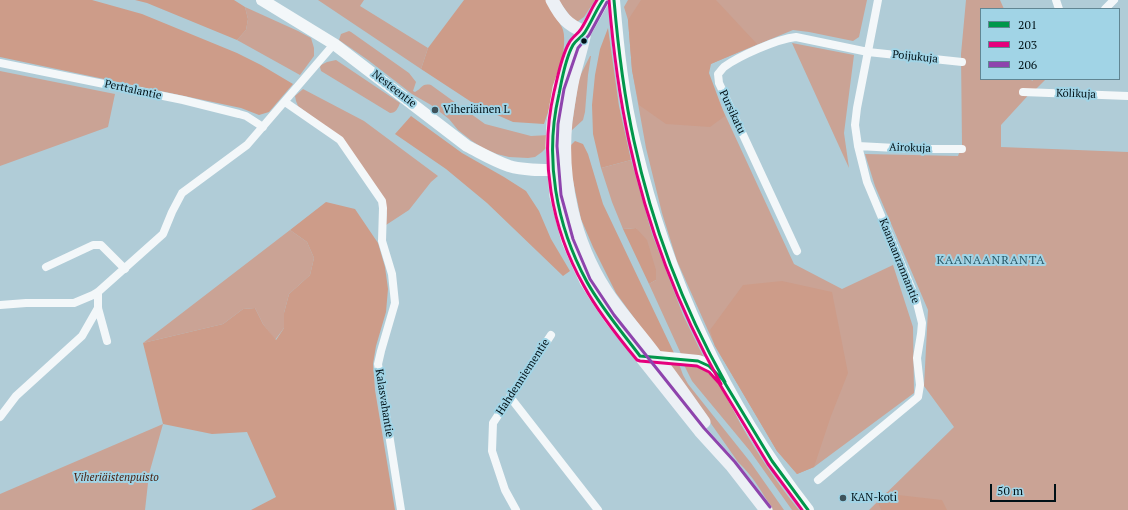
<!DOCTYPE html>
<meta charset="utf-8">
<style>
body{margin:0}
#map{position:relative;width:1128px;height:510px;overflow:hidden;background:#b0ccd7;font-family:"PT Serif",serif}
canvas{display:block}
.legend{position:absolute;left:980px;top:8px;width:140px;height:72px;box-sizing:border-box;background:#a1d4e6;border:1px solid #618693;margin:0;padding:5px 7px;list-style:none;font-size:12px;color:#001117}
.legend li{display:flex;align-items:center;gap:8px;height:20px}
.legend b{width:20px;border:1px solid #618693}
.scale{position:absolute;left:990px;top:484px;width:66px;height:18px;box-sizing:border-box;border:2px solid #001117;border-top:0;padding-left:5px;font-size:12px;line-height:14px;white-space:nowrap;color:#001117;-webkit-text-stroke:3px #a1d4e6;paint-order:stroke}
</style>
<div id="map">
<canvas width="1128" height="510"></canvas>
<ul class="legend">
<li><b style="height:5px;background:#00974b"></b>201</li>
<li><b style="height:5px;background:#e5007d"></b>203</li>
<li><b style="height:5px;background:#8e44ad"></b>206</li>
</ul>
<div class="scale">50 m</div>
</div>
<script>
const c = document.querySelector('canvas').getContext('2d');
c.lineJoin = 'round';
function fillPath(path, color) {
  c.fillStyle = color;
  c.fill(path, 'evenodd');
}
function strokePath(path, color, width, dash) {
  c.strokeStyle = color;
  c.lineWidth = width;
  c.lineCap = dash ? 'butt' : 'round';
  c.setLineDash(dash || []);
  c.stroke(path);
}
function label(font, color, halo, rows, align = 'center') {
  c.font = font + ' "PT Serif",serif';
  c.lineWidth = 4;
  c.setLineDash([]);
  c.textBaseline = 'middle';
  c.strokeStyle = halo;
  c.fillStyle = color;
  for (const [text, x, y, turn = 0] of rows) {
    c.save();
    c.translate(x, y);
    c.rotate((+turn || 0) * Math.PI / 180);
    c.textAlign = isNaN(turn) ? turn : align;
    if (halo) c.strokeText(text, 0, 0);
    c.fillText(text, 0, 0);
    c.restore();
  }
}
fillPath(new Path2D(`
 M318 0H364L360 6 428 48 421 69Z
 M558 0H595L584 17 577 22 574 21Z
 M628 0H867L859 37 853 41 809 32 793 30 703 67 794 264 842 289 893 265 913 327 914 393 814 467 797 474 777 451 715 346 677 261 662 213 646 148 632 70 628 20 624 7Z
 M966 0H1000L1004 9H981V79H1031L1032 81 1034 79H1046L1035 90 1034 89 1001 125V147L1128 152V510H869L954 427 924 386 928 310 875 186 865 154 958 156 962 145 961 54Z
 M245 7 298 31 311 38 314 48V56L300 75 237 40 246 30 248 19Z
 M349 31 351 32 409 73 416 82 413 91 415 92C422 89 421 83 431 85L485 124 531 136 549 135 546 148 542 152 535 157 528 158 509 157 497 154 483 148 472 141 458 130 449 119 431 105 412 94 368 60 339 40 341 34Z
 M792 43 854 55 844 133 849 168Z
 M590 56H591L588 75 585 112 583 120 571 131 579 78Z
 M336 60 400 103C398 108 396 113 390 113L321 71 320 67 321 65 327 62Z
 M0 71 115 94 108 127 0 166Z
 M303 89 364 121 438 176 431 182 409 210 386 225 387 214 386 208 345 141 298 106 296 101 295 96Z
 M631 160 652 234 683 315 703 356 681 354 649 284 656 280 636 228 623 229 612 202 601 168Z
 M290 230 307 242 314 258 310 275 289 294 284 313V328L275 340 263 324 255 308 243 309 223 324 143 343Z
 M665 362 679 364 683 375 688 384 751 463 784 510H773C763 494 753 476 738 462L686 388Z
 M690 364C698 367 705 369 712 375 724 387 732 408 740 423 757 453 777 483 799 510H792L750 451 692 381 684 365Z
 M163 424 149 474 145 510H0V494Z`), '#caa395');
fillPath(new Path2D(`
 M0 0H92L142 14 237 53 261 65 293 84 269 112 259 115 241 108 0 57Z
 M135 0H234L245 7 248 19 246 30 237 40 147 3Z
 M464 0H546C549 6 553 13 557 19 559 23 562 26 563 30 569 49 551 105 544 124L513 122 479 107 421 69 428 48Z
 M641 0H716L757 44 711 64 709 73 725 116 710 127 666 124 639 105 632 70 628 20Z
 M608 28 619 106 631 160 601 168 593 134 592 105 595 75 600 49Z
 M411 116 462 153 504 177 526 191 539 211 551 239 570 271 563 276 487 203 446 169 395 134Z
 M575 141 583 144 588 154 603 204 674 353 659 352 616 293 593 247 581 219 571 171V145Z
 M326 202 355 209 378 243 385 267 388 289 386 312 376 346 373 364 375 390 395 510H251L276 497 247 432 212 434 163 424 143 343 223 324 243 309 255 308 263 324 276 340 284 328V313L289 294 310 275 314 258 307 242 290 230Z
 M636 228 647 240 656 270V280L649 284 623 229Z
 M782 281 832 292 848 373 831 416 814 467 797 474 777 451 715 346 710 330 743 285Z
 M887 492 898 495 942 500 947 510H881L878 502Z`), '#cd9c89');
strokePath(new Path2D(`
 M1056 0 1059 9
 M1105 9 1114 0
 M0 63 183 100 239 114 246 116 263 127
 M1023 92 1128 96
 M285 102 340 140 382 201 383 208 382 241 392 274 395 303 381 351 378 364 401 510
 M858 146 914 149H962
 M797 251 719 83 718 74C720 72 722 69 724 67 739 56 777 39 796 37L868 52 962 62
 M46 267 93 245H101L125 269
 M98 292V308L107 341
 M0 305 26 303H74L93 295 98 292 163 234 172 212 182 193 247 145 334 44
 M510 397 598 510
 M0 417 16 396 82 336 98 308
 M818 480 918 397 920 385 917 358 921 334 922 323 916 299 867 182 858 146 855 125 857 108 878 0
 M516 510 505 490 492 451 493 423 551 335`), '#f3f7f9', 8);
strokePath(new Path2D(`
 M262 0 334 44 467 146C481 153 494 161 509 166 526 171 545 170 562 170
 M614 0C618 48 623 97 635 144 666 275 724 403 808 510
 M649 356 698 361 707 364 718 374`), '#f3f7f9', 12);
strokePath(new Path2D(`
 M552 0C561 17 567 25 585 32
 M603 0 585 32 574 45 559 88 553 123 552 146 556 196 568 241 578 264 586 281 596 297 610 318 700 431 731 465 766 510
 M585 32C582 48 577 63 573 79 570 93 568 107 566 121 560 180 574 241 606 291 621 314 640 334 656 356 673 377 688 400 704 422`), '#ecf0f5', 13);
strokePath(new Path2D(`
 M603 0C596 10 592 21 585 32 582 37 576 40 573 45 565 59 562 79 559 94 544 158 556 225 587 282 602 309 622 332 640 356L698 361 709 366 723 380 772 461 808 510
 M614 0C618 47 624 95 634 141 652 225 683 307 725 382`), '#00974b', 3);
strokePath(new Path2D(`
 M597 0C591 9 587 20 581 29 578 34 572 37 569 43 561 57 558 76 554 92 539 157 551 228 584 286 598 312 618 337 637 360L640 361 697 366 709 372 719 383 768 464 802 510
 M609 0C613 48 619 95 629 141 647 226 679 309 721 384`), '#e5007d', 3);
strokePath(new Path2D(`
 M607 2 589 35 578 48 564 89 558 124 557 146 561 195 573 239 590 279 614 315 704 428 735 462 770 507`), '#8e44ad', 3);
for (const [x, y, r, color] of [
 [584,41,3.5,"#001117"],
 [435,110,4,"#3e525a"],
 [843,498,4,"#3e525a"]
]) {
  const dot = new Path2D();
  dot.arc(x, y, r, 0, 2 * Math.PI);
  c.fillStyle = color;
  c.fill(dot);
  strokePath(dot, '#a1d4e6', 1.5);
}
label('11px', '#001117', '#a1d4e6', [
 ["Poijukuja",915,57,6],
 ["Nesteentie",394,89,38],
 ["Perttalantie",133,90,12],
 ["Kölikuja",1076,94,2],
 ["Pursikatu",732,112,65],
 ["Airokuja",910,148,2],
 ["Kaanaanrannantie",899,261,68],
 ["Hahdenniementie",523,377,-57],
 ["Kalasvahantie",384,403,81]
]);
label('11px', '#001117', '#a1d4e6', [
 ["Viheriäinen L",443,110],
 ["KAN-koti",851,498]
], 'left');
label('italic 11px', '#491d0c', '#a1d4e6', [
 ["Viheriäistenpuisto",116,478]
]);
c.letterSpacing = '1px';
label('12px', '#295a69', '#a1d4e6', [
 ["KAANAANRANTA",991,261]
]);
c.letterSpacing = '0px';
</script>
